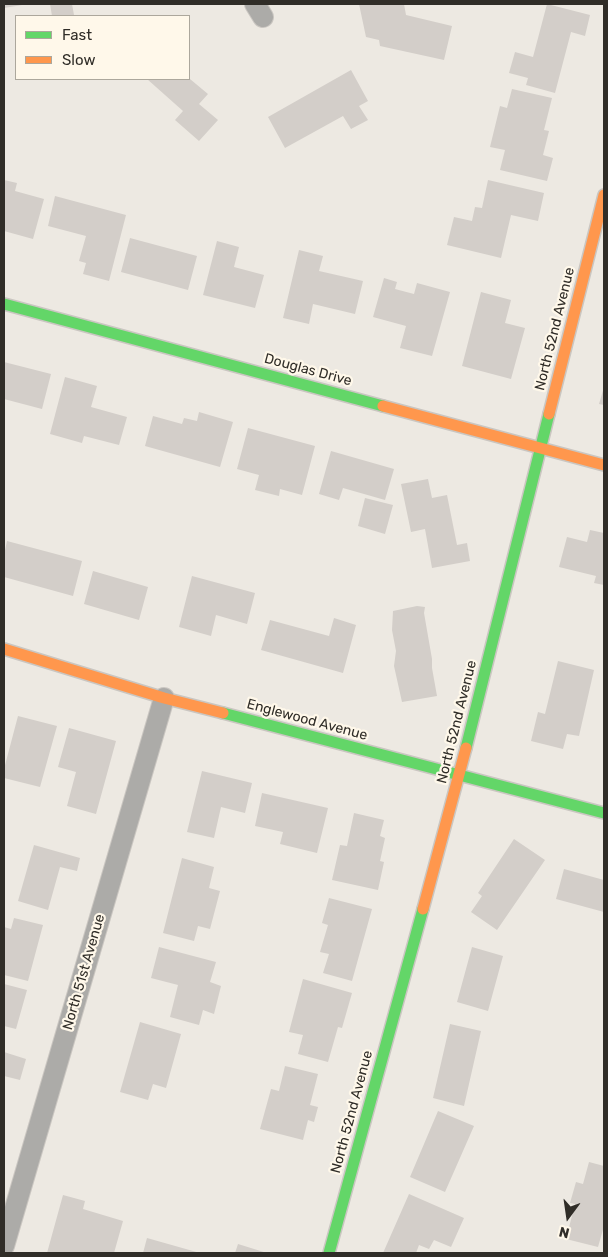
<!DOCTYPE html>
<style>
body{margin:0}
#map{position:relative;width:608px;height:1257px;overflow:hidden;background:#ede9e2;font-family:Rubik,sans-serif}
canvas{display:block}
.frame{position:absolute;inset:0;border:5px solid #302d28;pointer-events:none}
.legend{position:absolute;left:15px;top:15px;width:175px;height:65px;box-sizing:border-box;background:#fff8ea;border:1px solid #aca79c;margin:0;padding:6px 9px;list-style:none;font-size:15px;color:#302d28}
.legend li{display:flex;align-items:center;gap:10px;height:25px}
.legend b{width:25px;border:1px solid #aca79c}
.north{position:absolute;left:543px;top:1192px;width:50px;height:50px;-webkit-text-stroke:4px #fff8ea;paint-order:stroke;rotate:194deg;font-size:14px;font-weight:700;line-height:20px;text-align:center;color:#302d28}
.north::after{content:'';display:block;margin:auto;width:18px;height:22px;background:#302d28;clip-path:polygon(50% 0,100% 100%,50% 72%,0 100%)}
</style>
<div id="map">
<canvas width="608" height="1257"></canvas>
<div class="frame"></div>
<ul class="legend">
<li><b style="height:6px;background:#63d668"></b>Fast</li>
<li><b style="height:6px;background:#ff974d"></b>Slow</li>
</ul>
<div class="north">N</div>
</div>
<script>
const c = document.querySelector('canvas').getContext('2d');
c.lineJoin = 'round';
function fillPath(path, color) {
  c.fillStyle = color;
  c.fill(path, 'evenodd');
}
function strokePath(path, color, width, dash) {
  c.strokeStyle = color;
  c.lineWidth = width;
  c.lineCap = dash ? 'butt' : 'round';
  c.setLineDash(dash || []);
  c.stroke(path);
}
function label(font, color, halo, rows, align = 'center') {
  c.font = font + ' Rubik,sans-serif';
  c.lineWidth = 4.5;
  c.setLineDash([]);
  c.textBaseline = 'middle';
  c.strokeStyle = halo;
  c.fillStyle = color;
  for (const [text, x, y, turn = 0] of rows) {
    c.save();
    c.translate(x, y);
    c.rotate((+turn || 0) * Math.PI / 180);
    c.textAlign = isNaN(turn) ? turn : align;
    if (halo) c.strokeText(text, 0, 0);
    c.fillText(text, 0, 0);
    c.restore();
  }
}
fillPath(new Path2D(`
 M4 4H22V5L4 8Z
 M50 4H72L74 15 52 16Z
 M359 4H404L406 15 452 26 444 60 380 46 379 40 366 37Z
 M547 4 590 15 585 36 571 32 555 93 526 85 528 78 509 73 515 52 533 57Z
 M351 70 368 101 359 106 368 120 351 129 343 116 285 148 268 117Z
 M147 79H190L208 94 199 104 218 120 199 141 175 120 183 111Z
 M512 89 552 98 544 130 549 131 543 155 553 158 547 181 500 170 505 150 490 147 500 106 507 108Z
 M4 180 17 183 15 191 44 199 33 239 4 231Z
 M488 180 544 193 538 221 511 215 501 258 447 245 454 217 472 221 475 207 482 208Z
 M55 196 126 215 109 281 83 274 86 263 79 261 86 236 48 226Z
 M130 238 197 256 188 290 121 272Z
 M217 241 239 247 234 267 264 275 255 308 203 295Z
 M299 250 323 256 319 271 363 281 355 314 313 304 309 324 283 318Z
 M384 278 397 282 395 289 414 294 417 283 450 292 432 356 400 348 406 326 373 317Z
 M481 292 511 300 505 323 525 328 511 379 462 366Z
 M4 362 51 374 42 409 4 399Z
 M65 377 97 386 91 407 127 417 119 445 84 436 82 443 50 434Z
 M604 387V405L599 404Z
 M199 412 233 422 220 467 145 446 153 416 182 424 184 418 197 421Z
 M248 428 315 446 302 495 280 489 279 496 255 490 259 475 237 469Z
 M331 451 394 469 385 500 343 488 339 500 319 494Z
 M428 479 432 498 447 495 457 545 467 543 470 561 432 568 425 529 411 532 401 484Z
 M365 498 393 505 385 534 358 526Z
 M590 530 604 533V585L594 583 596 576 559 567 567 537 587 542Z
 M7 541 82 561 73 596 4 577V555Z
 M93 571 148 587 139 620 84 604Z
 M192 576 255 593 247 624 216 615 211 636 179 627Z
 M417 606 425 607 424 613 432 659V668L437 696 402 702 394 666 396 651 392 630 393 611Z
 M334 618 356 625 343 673 261 650 270 620 329 636Z
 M558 661 594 670 579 736 567 734 563 749 531 741 538 712 545 714Z
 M18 716 57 726 40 787 4 778V769Z
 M69 728 116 741 96 814 67 806 76 772 58 767Z
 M202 771 252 783 245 813 221 807 214 838 187 832Z
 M262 793 328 808 317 853 280 844 283 832 255 826Z
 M354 813 384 820 380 836 385 838 380 861 384 862 378 890 332 880 340 845 347 846Z
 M514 839 545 860 497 930 471 912 482 896 478 893Z
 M34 845 80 858 77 871 60 867 48 910 18 901Z
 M182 858 214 867 209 888 220 891 210 929 198 926 194 941 163 933Z
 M564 869 604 880V912L556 899Z
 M329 898 372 909 352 981 323 973 329 954 320 952 328 925 322 923Z
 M14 918 43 925 28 981 4 975V927L11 929Z
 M159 947 216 962 210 982 221 986 214 1014 203 1010 199 1025 170 1017 178 985 151 978Z
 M472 947 503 956 488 1011 457 1002Z
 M303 979 352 993 342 1028 338 1027 328 1062 298 1054 303 1035 289 1032Z
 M4 984 27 990 16 1029 4 1026Z
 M140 1022 181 1034 166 1088 153 1084 148 1100 120 1092Z
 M450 1024 481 1031 464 1106 433 1098Z
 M4 1052 26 1059 20 1080 4 1076Z
 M285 1066 318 1074 310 1105 318 1107 314 1122 308 1120 303 1140 260 1129 271 1089 279 1091Z
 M438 1111 474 1126 445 1192 410 1177Z
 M589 1162 604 1166V1226L598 1247 566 1239 575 1204 570 1203 576 1182 583 1184Z
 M409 1194 464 1218 451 1247 434 1240 429 1249 419 1245 416 1253H383Z
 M63 1195 85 1201 83 1209 123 1221 114 1253H47Z
 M147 1238 200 1253H143Z
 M238 1244 267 1253H235Z`), '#d3cec9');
const street = new Path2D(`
 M255 4 263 17
 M4 1246 164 698`);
const fast = new Path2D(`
 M4 304 383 406
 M223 713 604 813
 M466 748 549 414
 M329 1253 423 909`);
const slow = new Path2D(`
 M383 406 604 465
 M549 414 604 195
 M4 649 164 698 223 713
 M423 909 466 748`);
strokePath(street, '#cac6c1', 22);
strokePath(fast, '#cac6c1', 14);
strokePath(slow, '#cac6c1', 14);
strokePath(street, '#acaba8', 20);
strokePath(fast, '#63d668', 11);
strokePath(slow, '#ff974d', 11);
label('14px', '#302d28', '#fff8ea', [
 ["North 52nd Avenue",555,329,-76],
 ["Douglas Drive",308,370,15],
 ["Englewood Avenue",307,720,15],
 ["North 52nd Avenue",457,722,-76],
 ["North 51st Avenue",84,972,-74],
 ["North 52nd Avenue",352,1112,-75]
]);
</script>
